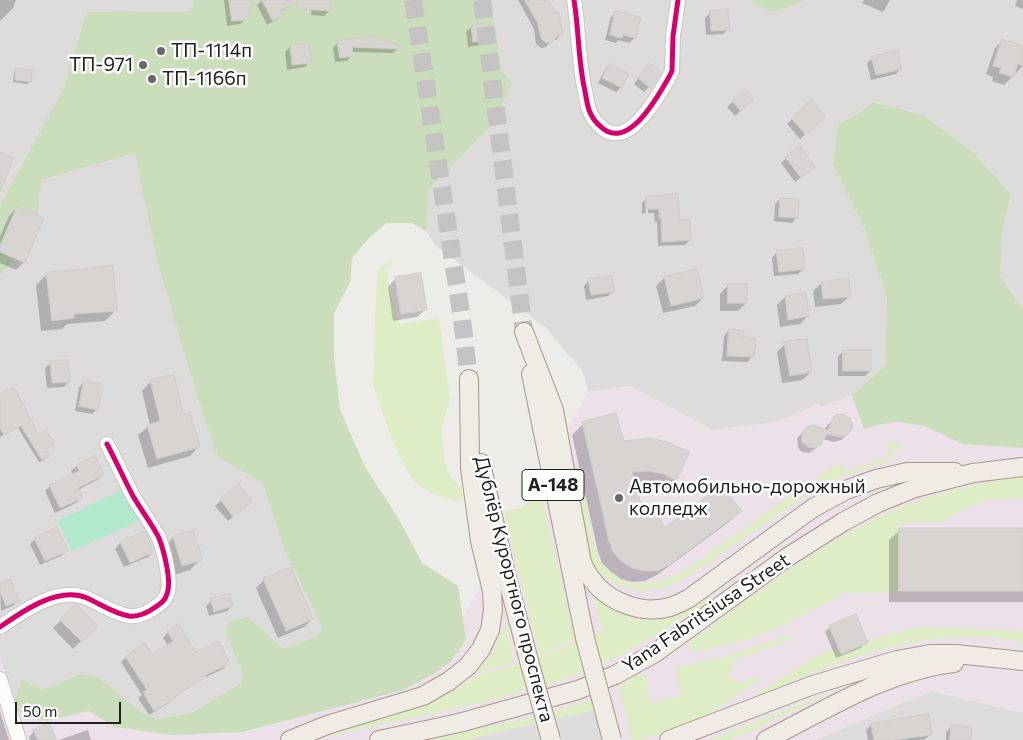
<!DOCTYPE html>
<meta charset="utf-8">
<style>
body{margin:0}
#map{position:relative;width:1023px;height:740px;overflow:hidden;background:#eeece9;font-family:Commissioner,sans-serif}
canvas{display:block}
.scale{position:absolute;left:15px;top:702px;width:106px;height:22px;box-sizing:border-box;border:2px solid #202020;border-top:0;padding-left:6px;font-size:15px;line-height:18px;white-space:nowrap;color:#202020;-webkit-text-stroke:4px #fff;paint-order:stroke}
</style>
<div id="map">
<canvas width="1023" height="740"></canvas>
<div class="scale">50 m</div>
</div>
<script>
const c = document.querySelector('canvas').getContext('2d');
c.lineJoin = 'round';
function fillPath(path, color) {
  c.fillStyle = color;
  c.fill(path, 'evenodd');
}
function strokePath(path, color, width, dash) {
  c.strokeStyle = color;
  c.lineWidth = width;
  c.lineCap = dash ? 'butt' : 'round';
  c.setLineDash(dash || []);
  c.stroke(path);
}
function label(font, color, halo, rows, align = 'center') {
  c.font = font + ' Commissioner,sans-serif';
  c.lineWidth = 5;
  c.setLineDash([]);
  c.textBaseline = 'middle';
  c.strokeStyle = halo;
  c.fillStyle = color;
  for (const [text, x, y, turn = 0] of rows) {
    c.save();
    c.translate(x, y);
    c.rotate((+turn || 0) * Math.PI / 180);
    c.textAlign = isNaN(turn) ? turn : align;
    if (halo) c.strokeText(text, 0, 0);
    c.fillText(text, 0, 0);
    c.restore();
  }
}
fillPath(new Path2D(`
 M0 0H749L772 12 800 3 802 0H1023V309L1000 277 1002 234 1011 194 972 151 923 115 873 102 859 113 838 124 833 165 863 226 887 298 885 366 852 395 821 407 819 404 777 422 713 430 630 386 588 392 583 372 547 329 436 246 426 231 412 223H386L367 240 352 258 350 282 334 313V356L340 410 365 467 398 518 422 563 458 586 466 640 243 732 20 712 0 660Z
 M931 691 1023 713V740H815Z`), '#dddcda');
fillPath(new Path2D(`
 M630 386 713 430 777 422 819 404 822 407 852 395 864 429 882 424 897 422 925 426 962 444 1023 448V713L931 691 815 740H0V660L20 712 46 721 89 711 115 727 243 732 403 690 433 674 451 661 466 640 462 619 588 392Z`), '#ece0e9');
fillPath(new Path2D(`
 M391 260 392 266 386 268 395 315 401 324 439 318 450 401 444 418 442 430 443 449 445 462 450 475 464 493 463 497 458 501C444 499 428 493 416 483 402 469 378 405 373 384L377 271 384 263Z
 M894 441 902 447 893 450 891 460 835 479 810 493 684 579 665 587 644 590 625 588 604 578 591 564 578 494 583 493 585 496C589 514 590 538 597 554 612 591 654 589 683 571L835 465 840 464 845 471 888 457 887 446Z
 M1018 477H1023V498L991 499 955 513 942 522 899 523 898 591 881 593H844L782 626 748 639 696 651H690L688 648 689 643C758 593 825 537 904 506 940 491 980 484 1018 477Z
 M541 496 575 639 540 656 503 511 522 508Z
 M740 575 700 607 653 637 616 657 575 675 551 684 484 702 312 740 311 737 428 703 458 689 475 676 541 657 619 624 603 631 593 598 594 594C602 598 610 609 622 614 667 633 705 601 740 575Z
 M505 623 507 624 513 662 476 673 493 653Z
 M925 627 1023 631V642C1007 640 990 637 973 637 898 637 828 665 761 695L756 694 823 652 901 631Z
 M790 634 791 637 788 640 735 660 728 674 730 678 740 683 757 676 758 680 712 713 673 729 639 740H632L618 683 645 674 650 703 681 696 676 667 721 658Z
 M826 693 827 695 730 740H710Z
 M592 700 595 710 466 740H429L528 718Z`), '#deedc6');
fillPath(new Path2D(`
 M193 0H488L492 10 502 71 512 83 492 124 429 189 426 231 412 223H386L367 240 352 258 350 282 334 313V356L340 410 365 467 398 518 422 563 458 586 466 640 451 661 433 674 403 690 243 732 173 735 115 727 89 711 46 721 20 712 15 699 22 680 42 690 81 674 98 677 141 712 157 719 192 713 241 683 243 673 225 632 230 621 248 617 283 649 318 636 322 626 285 551 263 483 218 457 199 402 157 260 135 153 41 180 36 237 0 274V205L63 90 87 12 191 11Z
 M749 0H802L800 3 772 12Z
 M873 102 923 115 972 151 1011 194 1002 234 1000 277 1023 309V448L962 444 925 426 898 422 882 424 864 429 852 395 885 366 887 298 863 226 833 165 838 124 859 113Z`), '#cbdebc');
fillPath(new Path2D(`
 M127 488 142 519 72 551 58 520Z`), '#b2e8cc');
fillPath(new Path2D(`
 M595 710 603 740H466L528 725Z`), '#dedddc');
fillPath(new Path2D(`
 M0 0H16L13 8 0 21Z
 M224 0H252L246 19 240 24 227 26Z
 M262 0H295V1L290 6 280 12 282 15 276 20 267 25 257 5Z
 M312 0H330V10L324 16 311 15Z
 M518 0H547L561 34 556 40H552L546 47 541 48 536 44 534 29Z
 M864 0H890L883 12 862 3Z
 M1017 0H1023V9L1015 6Z
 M616 12 635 38 629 43 618 40 616 43 605 40 611 17Z
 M710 13 728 29 723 34 706 35 705 18Z
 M471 27 491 39 486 44 468 47 466 32Z
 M1003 40 1023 47V66L1015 74 1014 73 1012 77 1004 85 992 81 993 77 986 74 995 48Z
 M338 42 398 48 393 53 351 52 352 55 347 61 335 62 333 48Z
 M290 47 310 62 305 67 287 70 285 52Z
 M872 58 901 68 896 74 871 80 867 63Z
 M609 66 621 87 616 92 598 83 604 71Z
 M17 70 30 82 27 84 13 82 14 72Z
 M644 70 649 87 644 92 634 84Z
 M745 91 753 99 735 116 727 107Z
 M792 119 819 122 800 139 787 124Z
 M786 158 808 172 795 182 781 163Z
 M647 198 679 221 690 240 685 245 658 246 657 222H655L654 213H648V201H645L646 213 642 214V203Z
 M780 199 797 217 792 223 774 221 775 204Z
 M17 208 24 262 16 270 0 263V237L9 216Z
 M777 252 804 268 798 274 774 276 772 258Z
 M47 274 116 310 105 321 67 324 62 329 41 331 36 285Z
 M396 278 426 309 417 317 393 321 388 287Z
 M664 278 703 298 695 306 663 313 656 286Z
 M589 280 613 291 608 296 586 300 584 286Z
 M822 283 850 296 841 304 815 307 813 291Z
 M728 285 746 303 738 311H720V294Z
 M785 297 808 316 800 324 780 327 777 305Z
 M729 330 742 338 752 357 747 362 722 361 724 336Z
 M785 344 811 372 802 380 782 383 777 352Z
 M843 351 870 371 865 376H838V357Z
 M51 363 69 381 64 387 47 388 45 368Z
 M151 381 182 416 199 446 190 456 148 468 138 435 150 425 142 391Z
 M84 382 97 409 92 414 75 411 79 387Z
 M0 396 50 447 45 450 48 456 46 459 39 462 18 428 0 437Z
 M836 416 846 435 841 440 834 442 823 439 815 449 809 453 802 452 798 448 797 438 808 428 825 430 826 427Z
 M583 424 623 442 675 480 664 491 652 485 634 482 643 517 665 529 740 511 729 522 657 575 645 581 632 582 621 579 610 571 602 563 598 552 572 435Z
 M77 466 103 475 97 480 78 490 82 497 76 503 55 513 45 491 50 486 73 475 71 471Z
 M238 486 246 507 228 521 215 506Z
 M900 530H1023V602H889V540Z
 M144 532 153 551 148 557 124 567 115 549 120 543Z
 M192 532 201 559 190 570 171 576 162 549 173 538Z
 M35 539 67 550 61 556 40 565 30 544Z
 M264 580 312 619 304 627 278 638 256 588Z
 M0 585 18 601 13 606 1 611Z
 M211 601 232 605 227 611 209 616 206 606Z
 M76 606 96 626 73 649 53 628Z
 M830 627 866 642 861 648 836 658 825 632Z
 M168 632 195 653 228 664 223 669 204 678 174 697 169 703 149 715 138 698 142 695 121 662 126 657 151 656 168 646 163 638Z
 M0 711 9 740H0Z
 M871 725 931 734 925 739 919 740H868L866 730Z
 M951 727 970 740H946V732Z
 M88 730 91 740H59Z
 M34 731 56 740H30L29 737Z`), '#0003');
const building = new Path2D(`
 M229 0H253L247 20 232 21Z
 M262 0H332L331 11 297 9 298 1 280 11 283 15 273 21Z
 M525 0H548L555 12H559L563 35 557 36 552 42 546 43 541 38 538 24Z
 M728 10 730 30 711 31 710 11Z
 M615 11 641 17 636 38 623 35 622 38 610 35Z
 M490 23 492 39 473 42 471 26Z
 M372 36 400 46 399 49 352 47 353 56 340 58 337 41Z
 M1002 39 1023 46V66L1018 64 1014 77 999 73 1001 68 993 66Z
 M309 44 312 63 292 65 290 46Z
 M898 50 902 69 876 75 871 57Z
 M649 63 662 72 650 88 638 78Z
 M609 64 629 74 622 88 602 78Z
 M16 68 32 70 31 82 15 80Z
 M745 89 754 99 741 111 732 101Z
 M812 100 826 117 806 135 791 118Z
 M800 146 815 167 801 178 785 157Z
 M0 152 14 159 0 191Z
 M678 194 680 220 690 219 691 240 662 242 661 218H659V209H647L646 197Z
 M780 198 799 199 798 218 779 217Z
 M17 207 44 218 25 263 0 252V246Z
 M803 248 805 269 779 272 776 251Z
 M113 266 117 311 74 314V318L52 321 46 273Z
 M697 269 704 298 671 306 664 277Z
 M421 273 427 310 401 314 395 277Z
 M612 276 615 292 591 295 588 279Z
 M849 279 851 297 823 299 821 282Z
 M728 284H747V303H728Z
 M806 293 809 316 788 320 785 296Z
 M729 329 744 331 743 337 756 338 754 357 727 356Z
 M807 339 812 372 790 376 784 342Z
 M843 350H871V371H843Z
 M68 360 70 382 52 383 50 361Z
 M174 375 183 414 190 412 200 447 157 459 147 425 160 421 150 380Z
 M84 381 103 384 98 410 79 406Z
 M14 387 38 434 46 430 55 444 46 449 50 456 42 460 21 426 4 435 0 428V394Z
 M616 413 624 441 650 438 667 442 690 452 676 481 664 474 648 471 632 472 644 515H652L660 519 665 527 721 486 742 511 669 565 657 571H644L632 568 621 561 613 552 609 541 582 422Z
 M843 414 850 418 853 425 852 429 847 435 840 437 827 434 821 444 815 448 808 447 802 442V432L807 426 814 425 828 430 833 418 836 415Z
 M95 456 104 475 78 488 83 498 60 508 49 485 79 471 76 465Z
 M239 484 252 502 233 517 220 499Z
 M57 527 68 551 45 561 34 538Z
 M899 528H1023V591H899Z
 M193 530 203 560 182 566 173 537Z
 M145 531 154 552 130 563 120 542Z
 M291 567 313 619 286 631 263 579Z
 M11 580 20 601 6 606 0 591V584Z
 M230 594 233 606 214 612 210 599Z
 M76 604 98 626 82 642 60 620Z
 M856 614 868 643 841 654 829 626Z
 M179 624 195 652 219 641 230 664 205 675 206 677 175 696 176 698 154 711 143 692 147 690 125 656 145 643 152 654 173 641 167 631Z
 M929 714 932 735 894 740H874L871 724Z
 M49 723 57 740H38L33 730Z
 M951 725 972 727 971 740H950Z`);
fillPath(building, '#d7d4d1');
strokePath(building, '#d2cdca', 1);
strokePath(new Path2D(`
 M413 0 462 319 469 379
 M482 0 524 332`), '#c5c3c1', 18, [18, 9]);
const minor = new Path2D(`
 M574 0C579 30 578 61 585 91 586 97 587 104 589 110 591 115 595 122 600 126 627 153 657 98 669 77L672 71 673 36 678 0
 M0 627C23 611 58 586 87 598 100 604 115 614 129 616 138 617 147 613 154 608 160 604 165 601 167 594 172 582 164 551 159 538 152 524 141 510 133 496 124 479 116 461 107 444
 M0 679 19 740`);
const major = new Path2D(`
 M524 332 554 410 582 563C585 568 587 573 590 577 607 602 641 615 670 607 676 605 682 602 688 599L813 508 846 490 876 479 907 472H955
 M531 374 585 638
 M481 463 506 574 529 661
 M290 740 327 725 423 696 449 681 468 666 481 649 490 630 493 610 492 591 480 541 470 468 469 379
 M379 740 459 723 578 690 615 675 655 653 786 558 843 522 878 503 915 488 973 473 1023 467
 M669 740 813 685 897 660 930 654H956L1023 661
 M766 740C826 710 886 671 954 663`);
strokePath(minor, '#c7c6c5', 16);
strokePath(major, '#a59785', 20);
strokePath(minor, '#fcfcfc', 14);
strokePath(major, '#f1ebe6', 18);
const majorBridge = new Path2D(`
 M585 638 612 740
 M529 661 551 740`);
strokePath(majorBridge, '#a59785', 20, []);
strokePath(majorBridge, '#f1ebe6', 18);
strokePath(new Path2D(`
 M574 0C579 30 578 61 585 91 586 97 587 104 589 110 591 115 595 122 600 126 627 153 657 98 669 77L672 71 673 36 678 0
 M0 627C23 611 58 586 87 598 100 604 115 614 129 616 138 617 147 613 154 608 160 604 165 601 167 594 172 582 164 551 159 538 152 524 141 510 133 496 124 479 116 461 107 444`), '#d6006c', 5);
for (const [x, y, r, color] of [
 [161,51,5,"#686766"],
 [143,65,5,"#686766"],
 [152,79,5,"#686766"],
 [619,498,5,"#686766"]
]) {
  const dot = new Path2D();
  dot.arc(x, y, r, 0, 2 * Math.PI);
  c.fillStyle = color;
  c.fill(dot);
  strokePath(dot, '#fff', 2);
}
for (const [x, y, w] of [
 [553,485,62]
]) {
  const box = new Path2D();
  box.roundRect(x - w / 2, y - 15.5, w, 31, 4);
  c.fillStyle = '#fff';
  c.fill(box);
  strokePath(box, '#202020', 1);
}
label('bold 18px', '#202020', null, [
 ["А-148",553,485]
]);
label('19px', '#202020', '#fff', [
 ["ТП-1114п",171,51],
 ["ТП-971",133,65,"right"],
 ["ТП-1166п",162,79],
 ["Автомобильно-дорожный",629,487],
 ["колледж",629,509]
], 'left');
label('19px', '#202020', '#fff', [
 ["Дублёр Курортного проспекта",514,589,76],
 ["Yana Fabritsiusa Street",706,613,-34]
]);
</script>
